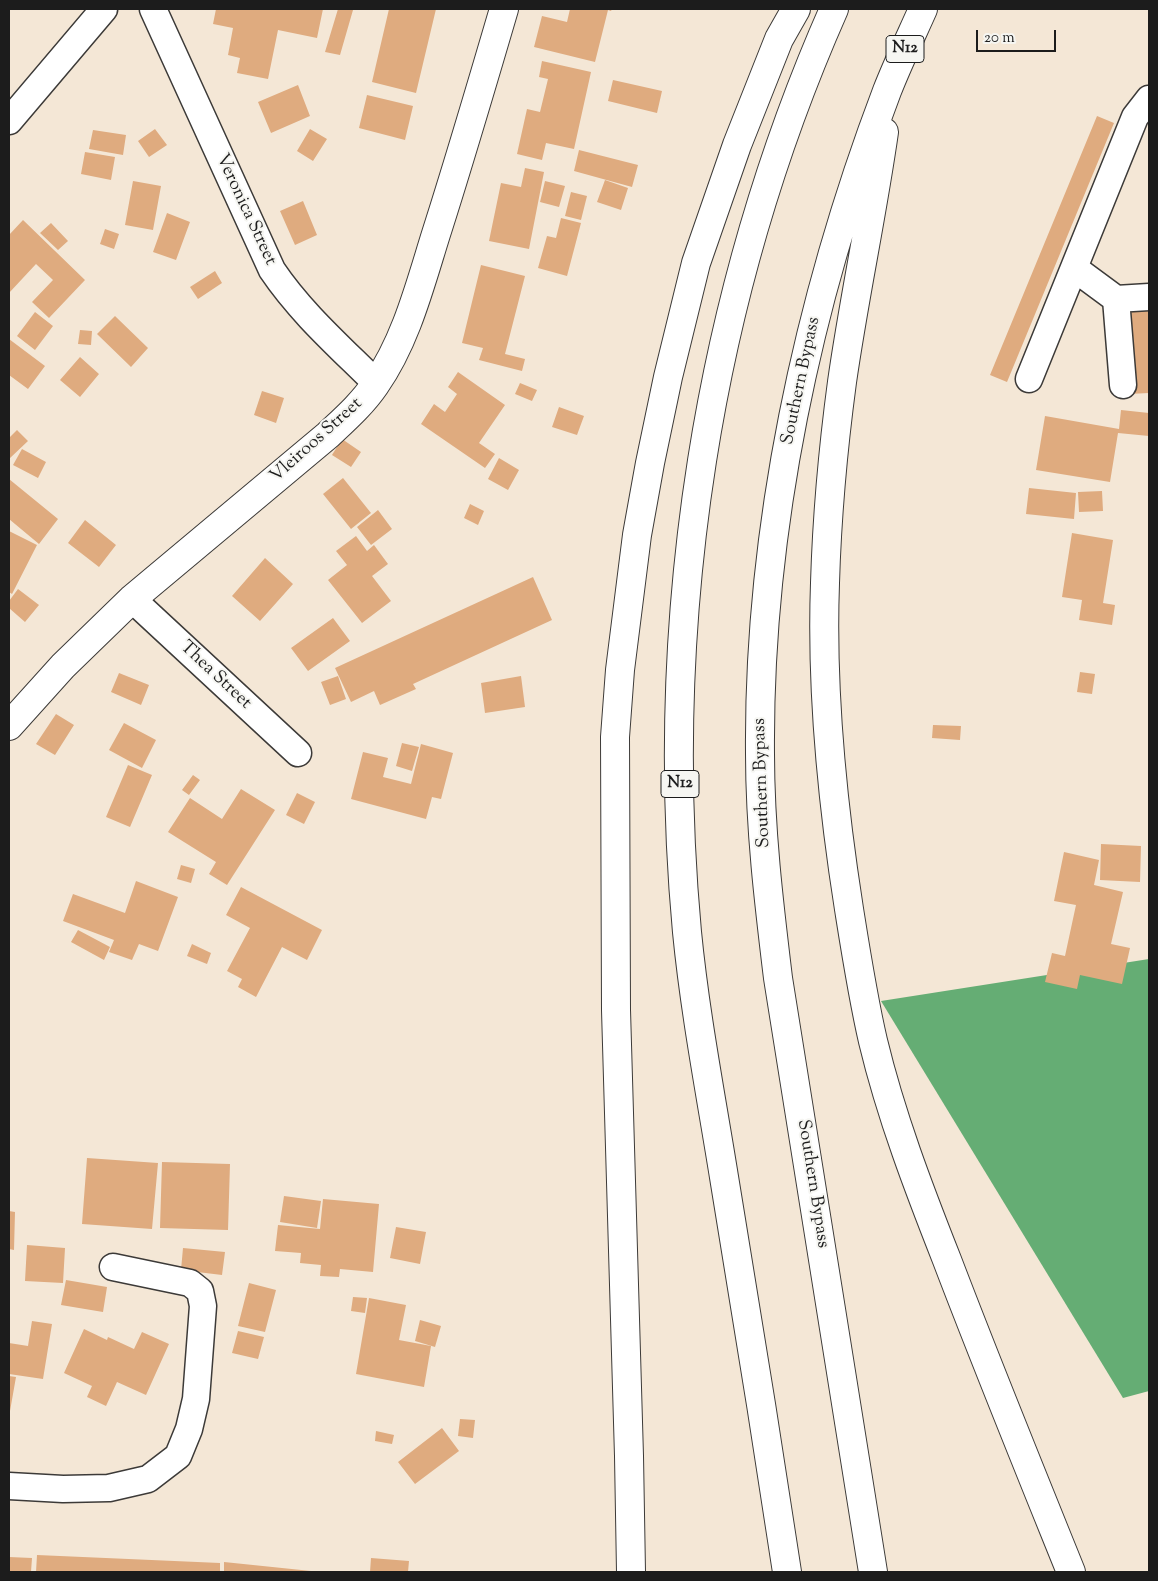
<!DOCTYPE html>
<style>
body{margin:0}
#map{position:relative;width:1158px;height:1581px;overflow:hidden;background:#f4e7d6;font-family:"Sorts Mill Goudy",serif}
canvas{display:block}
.frame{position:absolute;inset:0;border:10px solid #1c1c1c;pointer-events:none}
.scale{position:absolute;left:976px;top:30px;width:80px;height:22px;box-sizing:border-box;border:2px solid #1c1c1c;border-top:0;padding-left:6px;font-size:15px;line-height:18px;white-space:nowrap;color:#1c1c1c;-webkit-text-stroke:4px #f6f6f2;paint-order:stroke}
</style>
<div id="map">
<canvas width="1158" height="1581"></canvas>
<div class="frame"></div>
<div class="scale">20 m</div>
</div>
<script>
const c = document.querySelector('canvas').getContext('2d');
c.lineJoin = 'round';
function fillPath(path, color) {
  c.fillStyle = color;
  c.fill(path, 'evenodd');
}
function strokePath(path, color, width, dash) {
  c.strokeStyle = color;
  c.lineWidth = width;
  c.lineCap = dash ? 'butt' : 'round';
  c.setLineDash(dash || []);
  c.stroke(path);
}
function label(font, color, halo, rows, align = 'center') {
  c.font = font + ' "Sorts Mill Goudy",serif';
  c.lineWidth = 4;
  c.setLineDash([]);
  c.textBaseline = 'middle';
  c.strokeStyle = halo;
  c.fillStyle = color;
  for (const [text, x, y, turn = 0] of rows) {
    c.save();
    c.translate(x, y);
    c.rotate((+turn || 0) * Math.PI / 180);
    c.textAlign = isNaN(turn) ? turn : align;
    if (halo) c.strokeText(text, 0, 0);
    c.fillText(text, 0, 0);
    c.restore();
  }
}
fillPath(new Path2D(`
 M1149 959V1391L1123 1398 881 1001Z`), '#65ad74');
fillPath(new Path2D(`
 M216 9H323L317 38 278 30 268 79 237 73 240 58 228 55 233 28 213 24Z
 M338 9 353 10 340 55 325 52Z
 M389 9H436L416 93 372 82Z
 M570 9H612L611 11 608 10 595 62 534 47 542 16 567 22Z
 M542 61 591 72 574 149 546 143 542 160 517 154 527 109 540 112 548 79 539 77Z
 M613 80 662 91 657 113 608 101Z
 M298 85 310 116 271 133 258 102Z
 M367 95 413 106 405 140 359 128Z
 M1097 116 1114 123 1007 382 990 375Z
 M155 129 167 145 149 157 138 141Z
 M310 129 327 139 313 161 297 151Z
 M93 130 126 135 123 155 89 149Z
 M579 150 638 165 632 187 574 171Z
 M85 152 115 157 111 180 81 174Z
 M525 168 544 172 529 249 489 241 501 183 521 187Z
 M605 180 628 188 621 210 597 202Z
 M133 181 161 186 153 230 125 225Z
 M545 181 565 186 559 207 540 202Z
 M571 192 587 196 581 220 565 216Z
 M303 201 317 235 295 245 280 211Z
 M167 213 190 222 176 260 153 252Z
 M561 218 581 223 567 276 538 268 547 236 556 238Z
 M23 220 85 280 49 318 32 302 53 280 36 264 9 293V235Z
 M51 223 68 241 58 250 40 233Z
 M105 229 119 234 114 249 100 244Z
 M481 265 525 276 505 354 525 359 522 371 479 360 483 348 462 343Z
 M215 271 222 283 198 299 190 287Z
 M1149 301V393L1129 394 1125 302Z
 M35 312 53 326 35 350 17 336Z
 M115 316 148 348 131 367 97 334Z
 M80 330 92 331 91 345 78 344Z
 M9 339 45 366 28 389 9 375Z
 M80 357 99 374 80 397 60 380Z
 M458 372 505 405 479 443 495 454 485 468 421 424 434 404 445 412 457 394 448 387Z
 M520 383 537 390 532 401 515 394Z
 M262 391 284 398 276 423 254 415Z
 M559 407 584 416 577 435 552 427Z
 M1121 410 1149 413V436L1118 433 1110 482 1036 470 1045 416 1119 429Z
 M17 430 28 441 9 459V438Z
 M342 439 361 452 351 467 332 455Z
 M22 449 46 462 38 478 13 465Z
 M499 458 519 470 508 490 488 479Z
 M343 478 371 513 351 529 323 494Z
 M9 479 58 519 39 544 9 519Z
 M1029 488 1076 493 1074 519 1026 514Z
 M1102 491 1103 511 1079 512 1078 492Z
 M470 504 484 511 478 525 464 518Z
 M378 510 392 529 371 545 357 527Z
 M85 520 116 545 99 567 68 543Z
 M9 531 37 545 12 594 9 592Z
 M1072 533 1113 540 1103 603 1115 605 1112 625 1079 620 1082 600 1062 597Z
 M356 536 367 551 374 545 388 564 372 576 391 601 362 623 328 580 347 565 336 551Z
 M265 558 293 584 260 621 232 596Z
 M533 577 552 620 413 684 416 689 380 705 374 691 351 702 335 668Z
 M18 589 39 605 25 622 9 608V601Z
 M333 618 350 641 308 671 291 648Z
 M1080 672 1095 674 1092 694 1077 692Z
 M119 673 149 685 141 705 111 692Z
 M338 676 346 699 330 705 321 682Z
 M521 676 525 707 485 713 481 683Z
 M56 714 74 725 55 755 36 744Z
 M124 723 156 740 142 768 109 750Z
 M933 725 961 726 960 740 932 738Z
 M402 743 419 747 412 771 396 766Z
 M421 744 453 753 441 799 432 797 426 819 351 799 363 752 388 758 383 777 411 784Z
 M128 765 152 775 130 827 106 817Z
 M193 775 200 780 189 795 182 790Z
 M241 789 275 810 227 885 209 874 216 862 168 832 190 798 222 819Z
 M297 793 315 802 304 824 286 815Z
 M1101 844 1141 846 1140 882 1100 880Z
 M1064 852 1099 860 1094 885 1123 892 1111 944 1130 948 1122 984 1080 975 1077 989 1045 982 1052 953 1065 956 1076 905 1054 901Z
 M181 865 195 869 191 883 177 879Z
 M136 881 178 897 158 951 139 944 132 960 109 952 114 940 63 921 73 894 125 913Z
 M241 887 322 930 307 960 282 947 256 997 238 987 242 979 227 971 250 928 226 915Z
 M78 930 110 947 104 960 71 942Z
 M192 944 211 953 207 964 187 956Z
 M87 1158 158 1163 152 1229 82 1224Z
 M162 1162 230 1164 228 1230 160 1228Z
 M284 1196 321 1201 317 1228 280 1222Z
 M323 1199 379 1204 373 1272 340 1269 339 1277 320 1276 321 1265 300 1263 301 1253 275 1251 278 1225 320 1229Z
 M9 1211 15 1212 14 1250 9 1249Z
 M396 1227 426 1232 420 1264 390 1258Z
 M27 1245 65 1248 63 1283 25 1281Z
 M183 1248 225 1252 222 1275 181 1270Z
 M66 1280 107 1287 103 1312 61 1305Z
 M249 1283 276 1290 265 1332 238 1326Z
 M353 1297 367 1298 365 1313 351 1311Z
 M369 1298 406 1305 399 1340 431 1346 424 1387 356 1374Z
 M420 1320 441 1326 435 1347 415 1341Z
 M32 1321 52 1324 43 1379 9 1374V1343L28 1346Z
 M84 1329 107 1340 108 1337 134 1349 142 1332 169 1344 146 1395 117 1382 106 1406 87 1397 92 1386 64 1373Z
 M238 1331 264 1337 258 1359 232 1353Z
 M9 1376 16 1377 10 1411 9 1410Z
 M460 1419 475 1420 473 1438 458 1436Z
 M442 1428 459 1451 415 1484 398 1462Z
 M376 1431 394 1435 392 1444 375 1441Z
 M37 1555 220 1563V1572H36Z
 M9 1557 32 1558 31 1572H9Z
 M371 1558 409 1561 408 1572H370Z
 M224 1562 311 1571V1572H224Z`), '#dfab7f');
const minor = new Path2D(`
 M153 9 272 270C301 313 340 347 376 383
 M9 121 104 9
 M1074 268 1116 299 1123 385
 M1116 299 1149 297
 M1029 379 1135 117 1149 99
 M132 599 298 753
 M9 1486 63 1489 109 1488 148 1479 178 1456 189 1429 196 1399 203 1306 200 1291 190 1283 113 1267`);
const tertiary = new Path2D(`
 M9 726 63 666 132 599 328 435C345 419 362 404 375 385 406 341 420 285 436 234 460 159 482 84 504 9`);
const motorway = new Path2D(`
 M884 132C872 216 854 298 842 382 833 449 827 515 825 583 821 692 832 801 849 909 856 953 863 998 873 1041 891 1116 919 1189 947 1260 987 1365 1029 1468 1071 1572
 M631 1572 629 1456 616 1010 615 737 620 670 637 535 650 463 668 377 696 263 737 145 779 39 796 9
 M787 1572C767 1440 746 1309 724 1177 711 1096 695 1014 687 932 658 619 707 296 834 9
 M873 1572 778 978C769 904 760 829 760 754 758 531 808 299 887 91 898 63 911 36 923 9`);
strokePath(minor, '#3c3a38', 29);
strokePath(tertiary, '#3c3a38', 30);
strokePath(motorway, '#3c3a38', 30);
strokePath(minor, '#fff', 26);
strokePath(tertiary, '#fff', 28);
strokePath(motorway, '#fff', 28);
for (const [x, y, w] of [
 [905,49,38],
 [680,784,38]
]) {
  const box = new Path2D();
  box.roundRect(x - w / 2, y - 13.5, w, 27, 4);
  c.fillStyle = '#f6f6f2';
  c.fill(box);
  strokePath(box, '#1c1c1c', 1);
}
label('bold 16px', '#1c1c1c', null, [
 ["N12",905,49],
 ["N12",680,784]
]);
label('18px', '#1c1c1c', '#f6f6f2', [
 ["Veronica Street",245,210,65],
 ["Southern Bypass",802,381,-78],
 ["Vleiroos Street",317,441,-42],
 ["Thea Street",215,676,43],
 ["Southern Bypass",763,783,-92],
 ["Southern Bypass",812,1184,81]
]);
</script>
